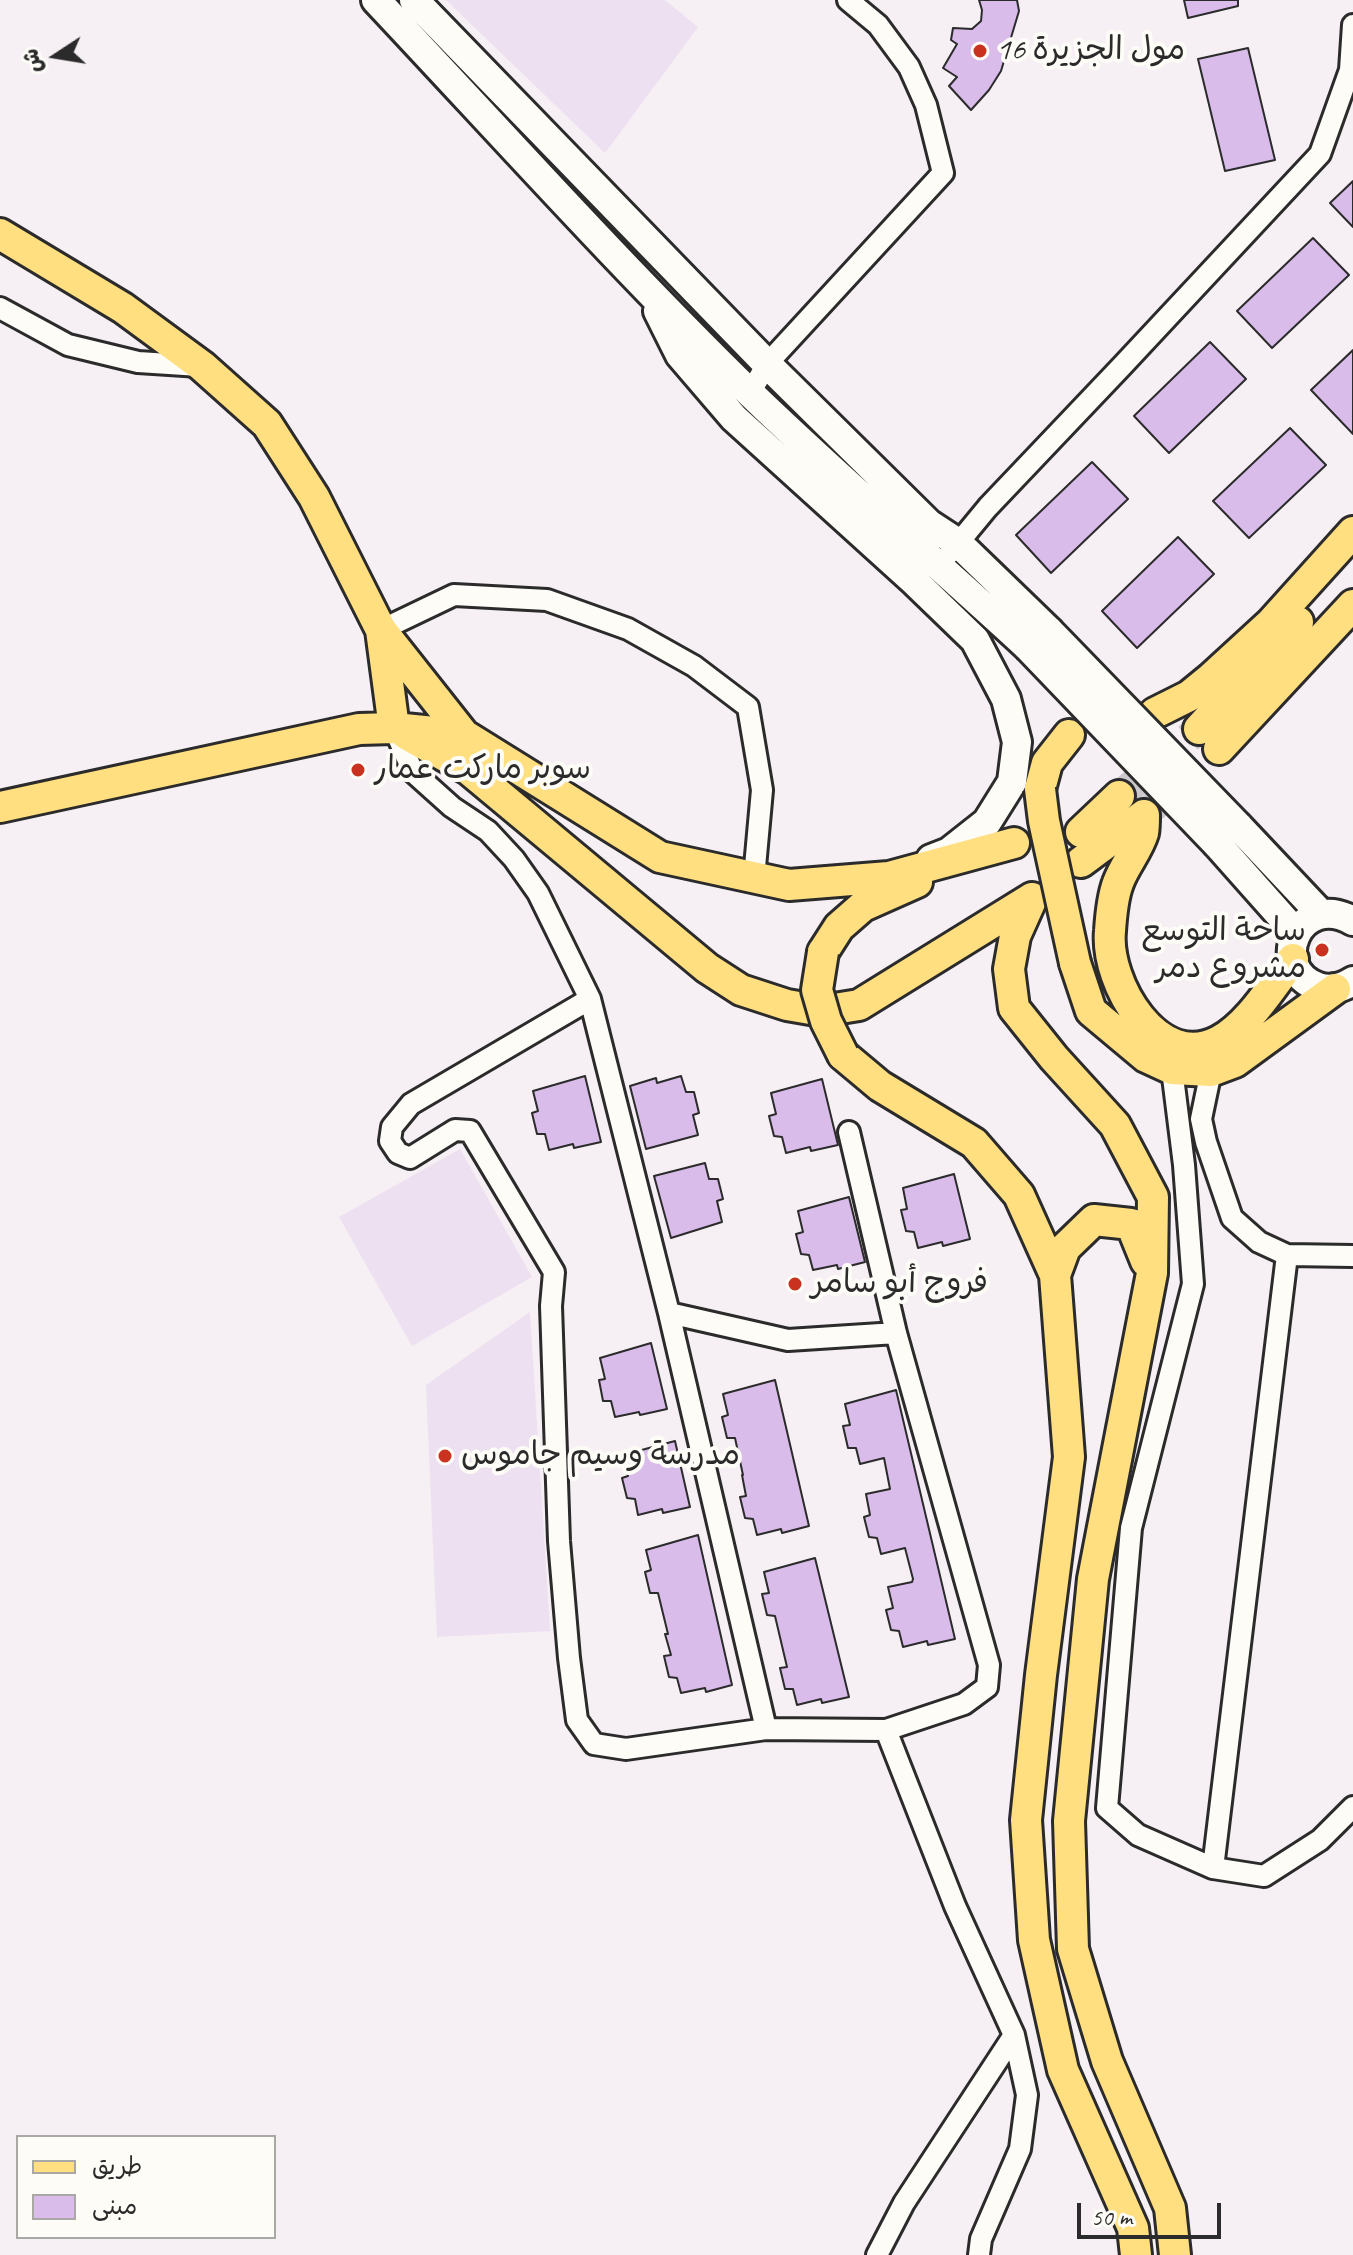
<!DOCTYPE html>
<meta charset="utf-8">
<style>
body{margin:0}
#map{position:relative;width:1353px;height:2255px;overflow:hidden;background:#f6eff4;font-family:Caveat,"Playpen Sans Arabic",sans-serif}
canvas{display:block}
.legend{position:absolute;left:16px;top:2135px;width:260px;height:104px;box-sizing:border-box;background:#fdfcf7;border:2px solid #a9a8a5;margin:0;padding:10px 14px;list-style:none;font-size:24px;color:#2b2b2b}
.legend li{display:flex;align-items:center;gap:16px;height:40px}
.legend b{width:40px;border:2px solid #a9a8a5}
.north{position:absolute;left:16px;top:16px;width:80px;height:80px;-webkit-text-stroke:6px #fdfcf7;paint-order:stroke;rotate:258deg;font-size:22px;font-weight:700;line-height:32px;text-align:center;color:#2b2b2b}
.north::after{content:'';display:block;margin:auto;width:28px;height:36px;background:#2b2b2b;clip-path:polygon(50% 0,100% 100%,50% 72%,0 100%)}
.scale{position:absolute;left:1077px;top:2203px;width:144px;height:36px;box-sizing:border-box;border:4px solid #2b2b2b;border-top:0;padding-left:10px;font-size:24px;line-height:28px;white-space:nowrap;color:#2b2b2b;-webkit-text-stroke:6px #fdfcf7;paint-order:stroke}
</style>
<div id="map">
<canvas width="1353" height="2255"></canvas>
<ul class="legend">
<li><b style="height:10px;background:#ffdf80"></b>طريق</li>
<li><b style="height:22px;background:#d9bcea"></b>مبنى</li>
</ul>
<div class="north">ش</div>
<div class="scale">50 m</div>
</div>
<script>
const c = document.querySelector('canvas').getContext('2d');
c.lineJoin = 'round';
function fillPath(path, color) {
  c.fillStyle = color;
  c.fill(path, 'evenodd');
}
function strokePath(path, color, width, dash) {
  c.strokeStyle = color;
  c.lineWidth = width;
  c.lineCap = dash ? 'butt' : 'round';
  c.setLineDash(dash || []);
  c.stroke(path);
}
function label(font, color, halo, rows, align = 'center') {
  c.font = font + ' Caveat,"Playpen Sans Arabic",sans-serif';
  c.lineWidth = 8;
  c.setLineDash([]);
  c.textBaseline = 'middle';
  c.strokeStyle = halo;
  c.fillStyle = color;
  for (const [text, x, y, turn = 0] of rows) {
    c.save();
    c.translate(x, y);
    c.rotate((+turn || 0) * Math.PI / 180);
    c.textAlign = isNaN(turn) ? turn : align;
    if (halo) c.strokeText(text, 0, 0);
    c.fillText(text, 0, 0);
    c.restore();
  }
}
fillPath(new Path2D(`
 M446 0H665L698 27 605 153Z
 M460 1149 532 1277 412 1346 339 1217Z
 M530 1312 550 1631 437 1637 426 1385Z`), '#ede0f1');
const building = new Path2D(`
 M979 0H1017L1019 11 1001 71 989 90 971 110 949 86 957 77 943 68 957 44 951 40 953 28 972 29 981 21 982 10Z
 M1184 0H1238V6L1188 18Z
 M1248 48 1275 160 1225 171 1198 59Z
 M1353 181V227L1330 203Z
 M1313 238 1349 275 1272 348 1237 311Z
 M1210 342 1246 379 1169 453 1134 416Z
 M1353 350V434L1311 390Z
 M1290 428 1326 465 1249 538 1213 501Z
 M1092 462 1128 499 1051 573 1016 535Z
 M1178 537 1214 574 1137 648 1102 611Z
 M585 1076 601 1142 574 1148 573 1144 549 1150 545 1134H537L532 1113 538 1111 533 1091Z
 M681 1076 686 1092H694L699 1113 693 1115 698 1135 646 1149 630 1086 656 1078 657 1083Z
 M822 1079 838 1145 811 1151 810 1147 786 1153 782 1137 774 1136 769 1116 776 1114 771 1093Z
 M705 1163 709 1179H718L723 1199 717 1201 722 1222 671 1238 654 1176Z
 M954 1174 970 1239 943 1246 942 1242 918 1248 914 1232 906 1231 901 1210 907 1209 903 1188Z
 M849 1197 865 1262 838 1269 837 1265 813 1270 809 1255 801 1254 796 1234 803 1232 798 1211Z
 M651 1343 667 1409 640 1415 639 1412 615 1417 611 1401H603L599 1380 605 1379 600 1358Z
 M775 1380 809 1526 782 1533 781 1529 757 1535 753 1519 745 1518 740 1497 746 1496 742 1475H743L735 1438H727L722 1417 728 1415 723 1394Z
 M896 1390 955 1639 928 1645 927 1641 903 1647 899 1631 891 1630 886 1610 893 1608 888 1587 912 1582 913 1579 905 1548 881 1554 877 1538 869 1537 864 1517 870 1515 866 1494 890 1489 884 1458 860 1464 856 1448H848L843 1426 850 1425 845 1404Z
 M675 1441 690 1507 663 1513 662 1509 638 1515 635 1499 627 1498 622 1478 628 1476 623 1455Z
 M698 1535 732 1685 706 1692 705 1688 681 1693 677 1678 669 1677 664 1656 671 1655 665 1634H668L658 1593H650L645 1572 651 1570 646 1550Z
 M815 1558 849 1697 822 1703 821 1699 797 1705 793 1689H785L780 1668 787 1667 775 1616 767 1615 762 1594 769 1593 764 1572Z`);
fillPath(building, '#d9bcea');
strokePath(building, '#2b2b2b', 2);
strokePath(new Path2D(`
 M1119 796 1199 729
 M1144 815 1219 749`), '#cdc8cc', 30, [30, 15]);
const street = new Path2D(`
 M0 308 68 345 138 362 200 366
 M750 393 767 364 943 173 926 105 909 67 878 25 848 0
 M950 553 988 507 1122 366 1320 154 1350 70 1353 25
 M381 630 454 595 547 600 628 629 694 666 748 707 762 790 754 878
 M394 728 413 772 452 807 488 831 514 859 538 893 590 999 669 1313 766 1729
 M590 999 411 1104 392 1127 390 1141 398 1153 410 1158 455 1130 470 1131 554 1272 551 1306 559 1541 569 1658 577 1720 594 1744 626 1749 766 1729 886 1730 964 1704 987 1687 989 1665 896 1333 849 1132
 M1172 1069 1184 1165 1193 1284 1131 1528 1107 1808 1138 1835 1213 1868 1264 1876 1320 1840 1353 1807
 M1211 1071 1201 1119 1206 1142 1232 1218 1259 1242 1287 1255 1353 1256
 M669 1313 788 1340 896 1333
 M886 1730 955 1906 1014 2035 1027 2095 1020 2149 981 2239 979 2255
 M1213 1868 1287 1255
 M877 2255 904 2203 1014 2035`);
const secondary = new Path2D(`
 M376 0C500 132 621 267 751 394 841 481 936 562 1028 647
 M414 0 767 364 929 524 958 543 1049 631
 M658 311 680 355 734 418 915 582 975 640 1006 699 1017 742 1012 782 987 822 949 852 931 859
 M1238 826 1321 914
 M1217 844 1296 933
 M1353 921C1299 890 1266 968 1318 987 1330 991 1342 988 1353 981`);
const primary = new Path2D(`
 M0 234 123 308 202 366 267 424 314 497 381 630 464 735
 M381 630 394 728
 M1155 713 1189 696 1211 678 1271 623 1353 532
 M1199 729 1298 622
 M406 734 468 769 707 968 741 990 787 1005 822 1011 859 1005 1032 898
 M1219 749 1353 605
 M1040 789 1047 763 1069 735
 M0 807 359 729 394 728 464 735 660 857 789 885 889 877 1014 843
 M1144 815C1144 821 1144 828 1143 833 1138 850 1124 866 1118 883 1113 896 1111 916 1110 931 1105 983 1158 1073 1219 1041 1249 1025 1272 986 1293 959
 M1081 832 1119 796
 M1081 862 1144 815
 M1032 898 1015 936 1009 969 1014 1008 1054 1058 1115 1125 1153 1197 1152 1273 1093 1579 1069 1821 1073 1949 1107 2061 1170 2208 1175 2255
 M823 952 839 927 863 906 917 882
 M1075 963 1091 1011 1146 1057 1172 1069 1211 1071 1235 1062 1335 989
 M843 1055 880 1086 974 1143 1019 1195 1055 1275 1069 1457 1041 1675 1026 1820 1034 1940 1063 2070 1133 2228 1136 2255
 M1055 1275 1065 1248 1094 1220 1131 1224 1146 1261`);
strokePath(street, '#2b2b2b', 26);
strokePath(secondary, '#2b2b2b', 34);
strokePath(primary, '#2b2b2b', 36);
strokePath(street, '#fdfcf7', 20);
strokePath(secondary, '#fdfcf7', 28);
strokePath(primary, '#ffdf80', 30);
const secondaryBridge = new Path2D(`
 M1049 631 1238 826
 M1028 647 1217 844`);
const primaryBridge = new Path2D(`
 M1040 789 1044 821 1075 963
 M823 952 817 990 826 1021 843 1055`);
strokePath(secondaryBridge, '#2b2b2b', 34, []);
strokePath(primaryBridge, '#2b2b2b', 36, []);
strokePath(secondaryBridge, '#fdfcf7', 28);
strokePath(primaryBridge, '#ffdf80', 30);
for (const [x, y, r, color] of [
 [980,51,8,"#c8321e"],
 [358,770,8,"#c8321e"],
 [1322,950,8,"#c8321e"],
 [795,1284,8,"#c8321e"],
 [445,1456,8,"#c8321e"]
]) {
  const dot = new Path2D();
  dot.arc(x, y, r, 0, 2 * Math.PI);
  c.fillStyle = color;
  c.fill(dot);
  strokePath(dot, '#fdfcf7', 3);
}
label('32px', '#2b2b2b', '#fdfcf7', [
 ["مول الجزيرة 16",996,51],
 ["سوبر ماركت عمار",374,770],
 ["ساحة التوسع",1306,932,"right"],
 ["مشروع دمر",1306,969,"right"],
 ["فروج أبو سامر",811,1284],
 ["مدرسة وسيم جاموس",461,1456]
], 'left');
</script>
